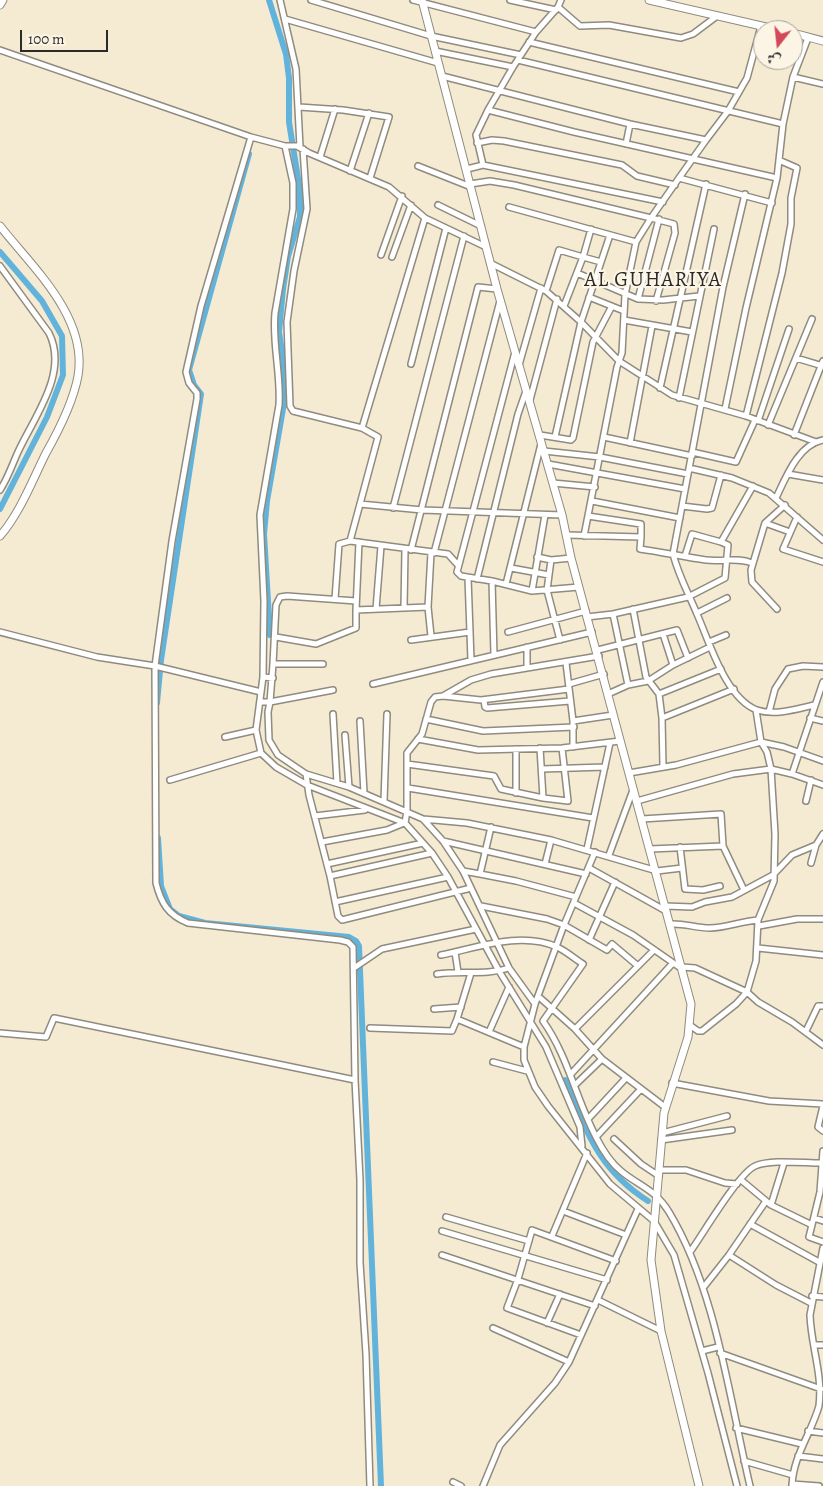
<!DOCTYPE html>
<meta charset="utf-8">
<style>
body{margin:0}
#map{position:relative;width:823px;height:1486px;overflow:hidden;background:#f5ebd3;font-family:Alegreya,Amiri,serif}
canvas{display:block}
.north{position:absolute;left:753px;top:20px;width:50px;height:50px;box-sizing:border-box;background:#fcf5e5;border:1px solid #a8a49b;border-radius:50%;rotate:196deg;font-size:14px;font-weight:700;line-height:20px;text-align:center;color:#2b2b2b}
.north::after{content:'';display:block;margin:auto;width:18px;height:22px;background:#d1495b;clip-path:polygon(50% 0,100% 100%,50% 72%,0 100%)}
.scale{position:absolute;left:20px;top:30px;width:88px;height:22px;box-sizing:border-box;border:2px solid #2b2b2b;border-top:0;padding-left:6px;font-size:15px;line-height:18px;white-space:nowrap;color:#2b2b2b;-webkit-text-stroke:4px #fcf5e5;paint-order:stroke}
</style>
<div id="map">
<canvas width="823" height="1486"></canvas>
<div class="north">ش</div>
<div class="scale">100 m</div>
</div>
<script>
const c = document.querySelector('canvas').getContext('2d');
c.lineJoin = 'round';
function strokePath(path, color, width, dash) {
  c.strokeStyle = color;
  c.lineWidth = width;
  c.lineCap = dash ? 'butt' : 'round';
  c.setLineDash(dash || []);
  c.stroke(path);
}
function label(font, color, halo, rows, align = 'center') {
  c.font = font + ' Alegreya,serif';
  c.lineWidth = 4.5;
  c.setLineDash([]);
  c.textBaseline = 'middle';
  c.strokeStyle = halo;
  c.fillStyle = color;
  for (const [text, x, y, turn = 0] of rows) {
    c.save();
    c.translate(x, y);
    c.rotate((+turn || 0) * Math.PI / 180);
    c.textAlign = isNaN(turn) ? turn : align;
    if (halo) c.strokeText(text, 0, 0);
    c.fillText(text, 0, 0);
    c.restore();
  }
}
strokePath(new Path2D(`
 M269 0 286 54 289 78V122L300 191V217L288 256 283 289 279 332 284 366V403L267 501 264 534 270 635
 M0 252 42 301 62 336 63 375 47 417 0 509
 M157 703 161 660 201 394 194 385 189 370 249 154
 M158 838 161 886 170 909 179 916 205 923 349 937 356 941 359 946 381 1486
 M565 1080C587 1132 598 1169 648 1201`), '#61b3dc', 6);
const street = new Path2D(`
 M280 0 296 69 300 147
 M311 0 431 36 521 55
 M413 0 536 32
 M510 0 556 10
 M558 7 580 26 609 25 681 38 693 34 717 16
 M285 19 438 63
 M808 38 793 77 823 84
 M529 42 739 92
 M0 50 251 137 285 146H297L309 153 389 187 425 218 486 247
 M435 51 513 67 488 110 574 132 777 178
 M518 60 783 124
 M513 67 536 32 558 7 561 0
 M442 76 630 124 706 140 728 111 747 78 761 26
 M299 107 343 110 389 117 370 178
 M251 137 201 306 186 372 189 383 197 393V399L172 541 155 666 156 883C161 903 168 915 188 923L340 940 348 942 353 947 355 1080 360 1180V1263L366 1354 370 1486
 M706 140 679 178 772 203
 M477 143 492 140 504 141 622 165 637 176 675 185
 M626 144 630 124
 M303 149 307 209 294 271 287 322 290 406 293 411 362 428 378 437 360 504 422 510 562 515
 M320 157 335 109
 M483 165 663 202
 M418 166 471 187
 M467 169 483 165 476 135 488 110
 M350 171 369 113
 M470 184 490 181 514 185 651 218 679 178
 M745 194 723 287 673 554C679 577 688 592 697 614 709 641 726 699 757 710 775 716 797 709 814 705
 M438 205 481 226
 M509 207 636 242 651 218 674 224 675 233 656 301
 M381 255 402 196
 M392 257 411 205
 M490 263 546 291 581 322 619 361 672 395 746 416 816 442
 M0 266 49 333C69 373 34 417 18 452 12 465 8 478 0 490
 M577 273 638 299 663 300 699 296
 M546 291 559 250 583 257 591 229
 M589 297 624 311
 M638 299 659 219
 M564 306 583 257 601 262
 M624 320 692 332
 M515 352 457 572 461 576 492 581 532 591 579 587
 M796 358 823 366
 M411 364 446 228
 M519 365 541 288
 M660 388 706 184
 M679 398 714 229
 M530 400 557 299
 M725 409 746 308 777 178 783 124 793 77
 M746 416 782 273 791 224V198L797 168 781 161
 M758 421 789 329
 M768 425 812 319
 M362 428 425 218
 M540 435 571 440 573 438 593 342 612 306
 M794 435 823 361
 M555 437 581 322 610 235
 M604 437 692 456
 M630 443 652 326
 M544 451 600 457 688 474
 M692 452 736 462 755 420
 M548 464 685 489
 M689 468 732 478 769 493 823 540
 M788 474 823 480
 M553 483 595 487
 M776 498C786 477 798 445 823 440
 M592 501 680 518
 M360 504 350 541 448 554 458 565
 M682 506 707 509 712 508 721 475
 M393 508 464 236
 M588 516 641 524V537
 M797 517 783 549 823 562
 M765 523 790 532
 M567 535 641 537 640 549C662 552 684 557 706 560 722 562 737 557 752 563
 M584 536 617 367 622 353 625 295 636 242
 M359 542 356 610 428 607 431 636
 M411 550 478 287 497 289
 M434 553 500 301
 M685 556 692 534 721 542 753 486
 M537 557 551 560 571 558
 M511 568 549 575 551 560
 M549 575 547 590 560 640
 M477 579 518 414 526 391
 M492 581 494 655
 M506 584 541 444
 M532 591 545 515
 M335 599 339 544 350 541
 M428 607 431 553
 M404 608 405 550
 M376 609 381 546
 M633 609 646 677 659 694 662 718 663 766
 M777 609 752 582 751 570 765 523 785 505
 M697 613 727 598
 M613 614 628 685
 M587 617 613 614 688 597 725 578 728 545 721 542
 M0 632 97 657 155 666 261 692
 M470 632 471 661
 M508 632 586 611
 M663 634 673 665
 M276 637 316 644 356 628V610
 M411 640 470 632 468 578
 M709 642 726 635
 M527 647V667
 M598 650 677 630 688 658
 M566 663 573 721V747
 M273 664 276 605 280 597 287 596 356 601
 M263 677 256 730 261 753 276 767 307 785 405 823 432 853 448 877 499 971 546 1047 580 1127 582 1146
 M273 678 263 677 264 601 260 515 279 405C281 374 272 343 275 313L293 209V183L285 146
 M823 682 792 774 823 785
 M373 684 592 632
 M569 684 604 674
 M333 690 270 702 268 712 269 740 278 755 306 774 349 787 423 819 443 841 463 871 509 968 535 1004
 M608 694 628 685 648 681 673 665 710 647
 M659 694 721 669
 M443 696 471 680 491 674 599 656
 M484 700 485 707 487 708 570 701
 M260 702H270L273 664H323
 M769 712 775 689 788 669 803 666 823 667
 M333 714 337 783
 M662 718 734 689
 M810 718 823 721
 M426 719 483 731 574 727
 M360 721 364 793
 M573 721 613 715
 M345 735 349 787
 M225 737 256 730
 M418 739 478 750 562 748 620 741
 M540 748 543 798
 M407 764 494 776 501 789 543 798 568 801 562 748
 M542 769 605 767
 M629 773 676 765 761 742 784 747 823 761
 M306 774 309 795 330 876 338 916 342 920 471 888
 M170 780 261 753
 M408 788 593 818
 M516 793V749
 M384 801 387 714
 M637 801 733 774 771 769 792 774
 M806 801 811 780
 M315 816 365 810
 M423 819 467 823 551 840 657 871 682 868
 M642 819 721 814 723 846 744 890
 M405 823 407 811V753L422 734 431 702 435 697 443 696 481 700 569 689
 M491 827 480 874 516 881 576 897
 M443 841 586 874
 M322 842 387 830 404 823
 M680 847 685 889 703 890 720 886
 M587 849 610 743
 M650 849 723 846
 M595 852 564 925 535 1004 524 1047V1060L535 1087 548 1106 610 1184 654 1221 674 1255 708 1373 737 1486
 M609 855 633 790
 M811 863 816 845 823 834
 M327 864 423 843
 M545 864 551 840
 M589 868 666 911
 M463 871 480 874
 M330 876 432 853
 M335 902 448 877
 M574 903 633 935 682 969
 M481 906 547 919 564 925 607 950 612 944 638 966
 M665 906 692 907 705 902 732 897 773 875 792 855 816 845
 M670 924C684 923 696 928 710 928 726 928 742 921 758 920
 M759 926 797 919H823
 M589 940 615 882
 M758 948 823 955
 M455 952 458 972
 M441 955C477 948 520 931 557 947 566 951 575 959 583 964L543 1021C568 1056 576 1099 596 1137 602 1149 610 1162 621 1171 639 1186 656 1190 669 1212 716 1290 729 1397 750 1486
 M682 967 695 968 747 992 758 1002 792 1022 823 1045
 M354 968 382 949 476 929
 M471 973 457 1019 524 1047
 M437 974C462 970 485 976 509 968
 M538 996 575 1029 602 1059 665 1107
 M434 1009 461 1007
 M691 1026 698 1031H702L736 1004 747 992 756 961 758 920 774 881 775 834 771 769 767 752 761 742 756 710
 M370 1028 452 1031 457 1019
 M575 1029 654 950
 M806 1031 818 1006H823
 M489 1032 509 987
 M0 1033 46 1037 54 1018 355 1080
 M493 1062 527 1071
 M571 1074 673 963
 M672 1083 769 1101 823 1104
 M575 1085 602 1059
 M823 1106 818 1127 823 1131
 M588 1119 626 1078
 M662 1133 727 1116
 M596 1137 641 1089
 M614 1139 641 1164 659 1176
 M661 1140 732 1130
 M823 1151 820 1192 809 1237 823 1242
 M659 1170H686L725 1183 737 1184
 M741 1180 771 1205 812 1225
 M771 1205 784 1163
 M563 1211 626 1235
 M446 1217 529 1241
 M814 1218 823 1221
 M750 1224 819 1262
 M442 1231 607 1280
 M552 1236 587 1153
 M690 1252C703 1234 738 1174 755 1166 770 1159 803 1163 821 1163
 M442 1255 595 1306
 M729 1255 776 1285 811 1303
 M703 1288 729 1255 766 1201
 M812 1296 823 1297
 M598 1300 661 1331
 M547 1323 560 1294
 M493 1328 569 1362 638 1209
 M581 1335 507 1308 518 1279 532 1230 616 1261
 M814 1345H823
 M702 1351 718 1347
 M720 1353 821 1389
 M736 1428 802 1444
 M808 1431 823 1433
 M798 1456 823 1459
 M744 1461 793 1475
 M453 1482 461 1486
 M792 1484 819 1486
 M483 1486 500 1445 555 1383 569 1362
 M792 1486C793 1456 811 1434 819 1406 823 1374 811 1346 810 1315L823 1248`);
const secondary = new Path2D(`
 M422 0 497 289 562 515 571 558 691 1004 688 1037 664 1113 651 1260 661 1331 699 1486
 M649 0 779 30
 M0 5 3 0
 M793 33 823 41
 M0 226C33 268 88 317 78 376 73 403 59 430 46 453 32 481 20 513 0 536`);
strokePath(street, '#908b7f', 8);
strokePath(secondary, '#908b7f', 9);
strokePath(street, '#fff', 5);
strokePath(secondary, '#fff', 7);
c.letterSpacing = '1px';
label('21px', '#2b2b2b', '#fcf5e5', [
 ["AL GUHARIYA",653,281]
]);
c.letterSpacing = '0px';
</script>
